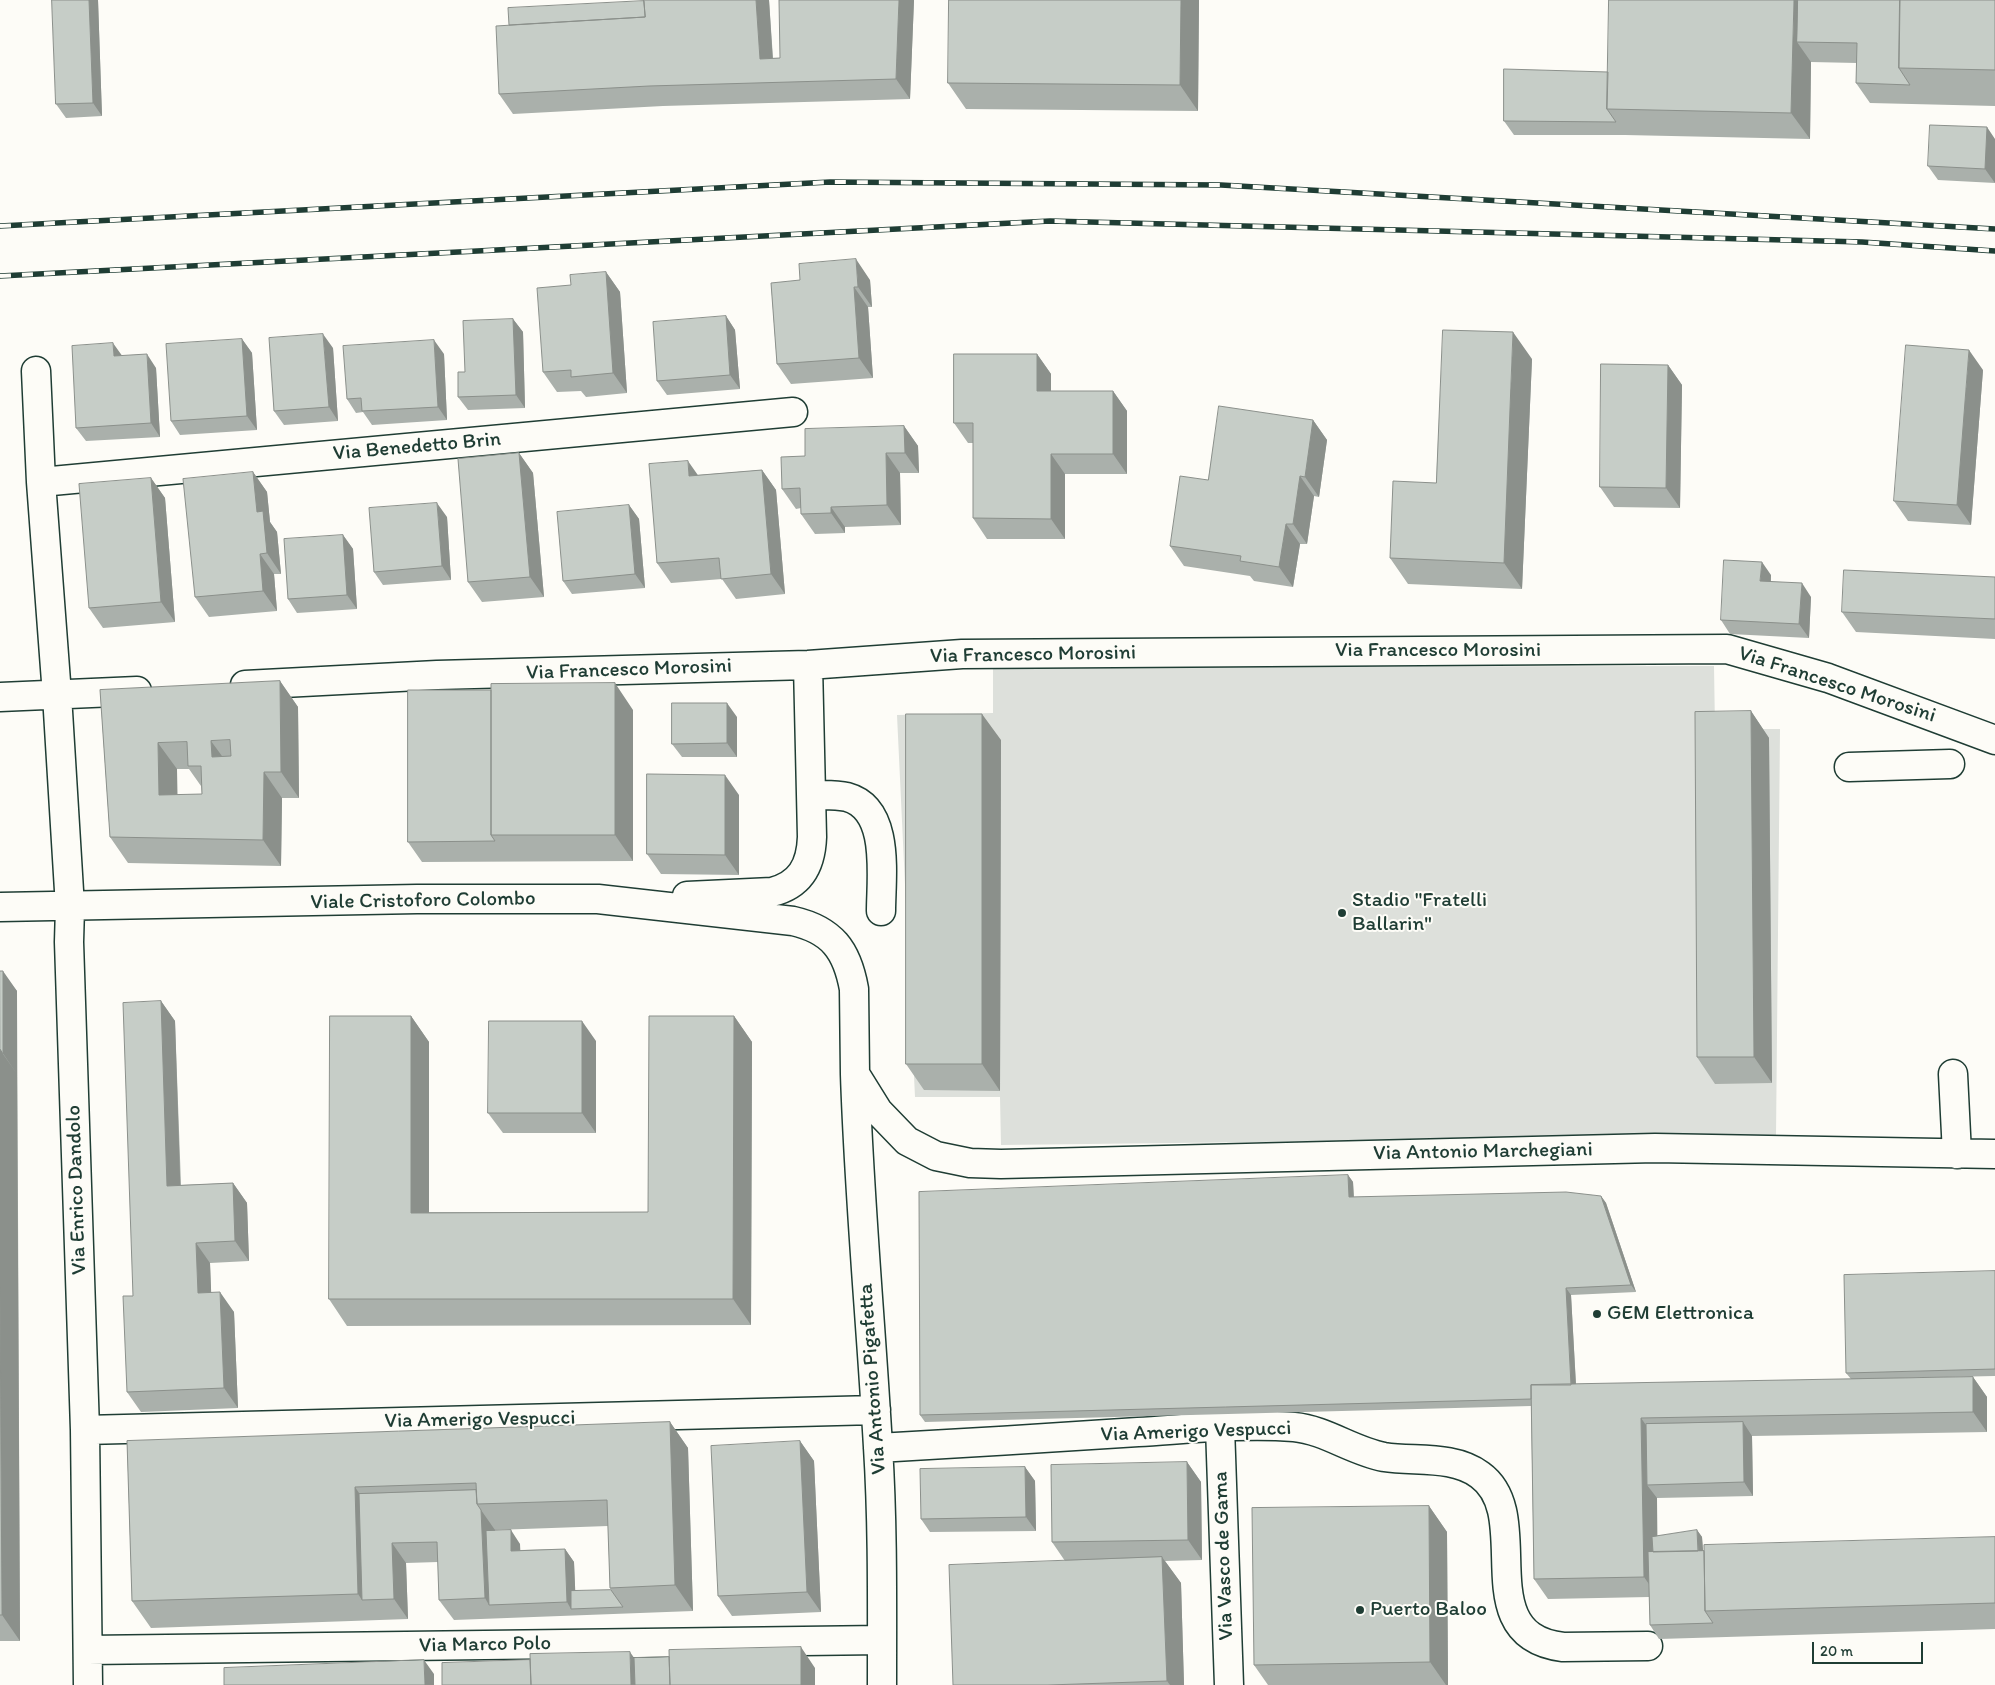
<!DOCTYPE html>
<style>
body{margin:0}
#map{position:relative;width:1995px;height:1685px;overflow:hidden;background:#fdfcf7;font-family:Itim,sans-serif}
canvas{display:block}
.scale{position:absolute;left:1812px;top:1642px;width:111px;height:22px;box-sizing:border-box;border:2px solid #1f3d34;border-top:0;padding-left:6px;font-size:15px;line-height:18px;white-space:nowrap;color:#1f3d34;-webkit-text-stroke:4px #fdfcf7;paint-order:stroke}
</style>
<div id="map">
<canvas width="1995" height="1685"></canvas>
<div class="scale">20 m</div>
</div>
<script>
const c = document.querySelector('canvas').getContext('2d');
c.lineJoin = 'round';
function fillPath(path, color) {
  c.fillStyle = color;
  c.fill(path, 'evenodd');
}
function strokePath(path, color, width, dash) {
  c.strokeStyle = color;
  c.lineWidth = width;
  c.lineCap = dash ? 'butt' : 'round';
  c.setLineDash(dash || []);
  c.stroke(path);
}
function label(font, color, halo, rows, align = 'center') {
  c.font = font + ' Itim,sans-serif';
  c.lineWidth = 4;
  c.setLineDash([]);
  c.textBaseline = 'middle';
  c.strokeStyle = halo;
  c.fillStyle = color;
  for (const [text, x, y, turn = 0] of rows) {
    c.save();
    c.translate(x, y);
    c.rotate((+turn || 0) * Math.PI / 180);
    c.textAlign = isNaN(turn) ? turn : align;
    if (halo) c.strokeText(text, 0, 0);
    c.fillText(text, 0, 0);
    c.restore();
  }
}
fillPath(new Path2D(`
 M1714 666 1715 729H1780L1776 1136 1001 1145 1000 1097H915L897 715 993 713V667Z`), '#dde0db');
const minor = new Path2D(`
 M36 371 41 482 57 695 70 907 69 942 85 1430 88 1685
 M41 482 793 412
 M245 685 437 675 808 665 962 654 1727 649 1828 678 1995 740
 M0 697 137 691
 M1849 767 1950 764
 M812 795C823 795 835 794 847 797 891 809 881 877 881 911
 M687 896 772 892C800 885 811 866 812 837L808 665
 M0 907 417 899H598L793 921C832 930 847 950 854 989L855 1074 878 1111 907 1141 936 1156 970 1163 1001 1164 1655 1148 1995 1154
 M855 1074C859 1199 871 1323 878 1447 883 1526 882 1606 882 1685
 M1953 1074 1957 1154
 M1220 1427 1229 1685
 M85 1430 876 1410
 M878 1448C965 1443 1051 1438 1138 1432 1189 1429 1243 1423 1294 1427 1326 1430 1352 1451 1384 1457 1415 1462 1453 1455 1480 1475 1537 1516 1466 1635 1563 1647L1648 1646
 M88 1650 882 1640`);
strokePath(minor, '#1f3d34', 31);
strokePath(minor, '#fdfcf7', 28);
const rail = new Path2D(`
 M0 226 830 182 1221 185 1995 229
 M0 276 1050 221 1862 242 1995 251`);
strokePath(rail, '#1f3d34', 5.5);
strokePath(rail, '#fdfcf7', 4, [11]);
fillPath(new Path2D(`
 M52 0H98L102 116 66 118 56 104Z
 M644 0H769L773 58H780L914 0 910 99 663 106 513 114 499 94 509 25 644 1Z
 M1199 0 1198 111 966 109 948 83Z
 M1995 0V106L1870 103 1856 83 1857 63 1811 62 1810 139 1625 135H1514L1504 121 1608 72Z
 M1987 127 1995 183 1938 180 1928 166Z
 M606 272 620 292 627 393 586 397 581 391 557 392 543 372 571 285Z
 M870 280 872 307H868L873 378 791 384 777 364 771 283Z
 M726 316 735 330 740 389 667 395 657 381Z
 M513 319 523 332 525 408 468 410 458 397 465 372Z
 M242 339 252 353 257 430 180 435 171 421Z
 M333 348 338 421 284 425 274 411Z
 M444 354 447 420 372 425 363 412 356 413 347 399Z
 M1037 354 1051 374V391H1113L1127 411V474H1065V539H987L973 518V443H968L954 423Z
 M122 356 156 368 160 437 86 441 76 428Z
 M1532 359 1522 589 1408 584 1390 558Z
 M1668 365 1682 385 1680 508 1614 507 1600 487Z
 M1983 370 1971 525 1908 521 1894 501Z
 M1313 420 1327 440 1319 497 1314 496 1307 544H1300L1293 587 1254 581 1250 576 1184 566 1170 546 1208 480Z
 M904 426 918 446 919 473H900L901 525 845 527V533L815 534 801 514V508L796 509 782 489 805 456Z
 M519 453 533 473 544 597 482 602 468 582Z
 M762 470 776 490 785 594 736 599 722 579 671 583 657 563 698 475Z
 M253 472 267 492 270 522 277 532 281 574H274L277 611 209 617 195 597Z
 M151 478 165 498 175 622 103 628 89 608Z
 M629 505 639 519 645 588 572 594 563 581Z
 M447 517 451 580 383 585 374 572Z
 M343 535 353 549 357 609 297 613 288 599Z
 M1771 575V581L1811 597 1809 638 1730 634 1721 620Z
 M1995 577V639L1856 632 1842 612Z
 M280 681 298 707 299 798H282L281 866 128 863 110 837 100 690ZM177 769H189L201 786 202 794 177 795Z
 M633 710V861L422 862 408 842Z
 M1751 711 1769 738 1772 1083 1715 1084 1697 1057Z
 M737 717V757H682L672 744Z
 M1001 740 1000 1091 924 1090 906 1064Z
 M739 795V875L661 874 647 854Z
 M0 971 17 991 20 1641H0Z
 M161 1001 175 1021 181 1185 233 1183 247 1203 249 1261 210 1263 211 1292 234 1312 238 1408 141 1412 127 1392 133 1296Z
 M411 1016 429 1042V1212H648L734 1016 752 1042 751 1325 347 1326 329 1299Z
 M596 1041V1133H503L488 1113Z
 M1348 1175 1353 1182 1354 1197 1601 1196 1606 1203 1636 1292 1571 1295 1576 1384 1851 1379 1846 1373 1995 1271V1376L1853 1379 1973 1377 1987 1397V1432L1752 1436 1753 1496 1657 1498V1536L1697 1530 1702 1537 1703 1551 1995 1537V1629L1659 1639 1650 1625 1649 1597 1548 1599 1534 1579 1531 1406 925 1422 920 1415Z
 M670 1422 688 1448 693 1611 454 1620 439 1600 438 1562 406 1563 408 1619 151 1628 132 1601 127 1441ZM608 1526 610 1588 611 1590 575 1591 574 1562 565 1549 520 1550V1544L495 1531V1530Z
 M800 1441 814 1461 821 1612 732 1616 718 1596Z
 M1187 1462 1201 1482 1202 1560 1165 1561 1181 1583 1184 1685H953L1065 1561 1052 1542Z
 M1025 1467 1035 1481 1036 1531 930 1532 921 1519Z
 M1429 1506 1447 1532 1448 1685H1268L1254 1665Z`), '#aab0ab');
fillPath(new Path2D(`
 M89 0H98L102 116 93 103Z
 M756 0H769L774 79 760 59Z
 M899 0H914L910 99 896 79Z
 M1181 0H1199L1198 111 1180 85Z
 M1794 0H1813L1797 42 1811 62 1810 139 1791 113Z
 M1987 127 1995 139V183L1985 169Z
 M856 259 870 280 872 307 858 287Z
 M606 272 620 292 627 393 613 373Z
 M854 287 868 307 873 378 859 358Z
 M726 316 735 330 740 389 730 375Z
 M513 319 523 332 525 408 516 395Z
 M1513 332 1532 359 1522 589 1504 563Z
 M323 334 333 348 338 421 329 407Z
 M242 339 252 353 257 430 247 416Z
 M434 340 444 354 447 420 438 407Z
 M113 343 123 357 114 356Z
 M1969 350 1983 370 1971 525 1957 505Z
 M147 354 156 368 160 437 151 423Z
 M1037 354 1051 374V411L1037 391Z
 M1668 365 1682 385 1680 508 1666 488Z
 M1113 391 1127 411V474L1113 454Z
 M1313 420 1327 440 1319 497 1305 477Z
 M904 426 918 446 919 473 905 453Z
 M519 453 533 473 544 597 530 577Z
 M886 453 900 473 901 525 887 505Z
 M1051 454 1065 474V539L1051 519Z
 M688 461 702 481 689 476Z
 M762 470 776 490 785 594 771 574Z
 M253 472 267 492 270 522 277 532 281 574 267 553 257 512Z
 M1300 476 1314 496 1307 544 1293 524Z
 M151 478 165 498 175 622 161 602Z
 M437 503 447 517 451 580 442 566Z
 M629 505 639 519 645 588 635 574Z
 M831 507 845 527V533L831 513Z
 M1286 524 1300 544 1293 587 1279 567Z
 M343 535 353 549 357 609 347 595Z
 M260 554 274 574 277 611 263 591Z
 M1762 562 1771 575 1770 595 1760 581Z
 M1802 583 1811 597 1809 638 1799 624Z
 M280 681 298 707 299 798 281 772Z
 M615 683 633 710V861L615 835Z
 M727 703 737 717V757L727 743Z
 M1751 711 1769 738 1772 1083 1754 1057Z
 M982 714 1001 740 1000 1091 982 1064Z
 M211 741 230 767 212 757Z
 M158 743 177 769 178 821 159 795Z
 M264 772 282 798 281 866 263 840Z
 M725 775 739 795V875L725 855Z
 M3 971 17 991V1074L3 1054Z
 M161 1001 175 1021 181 1206 167 1186Z
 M411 1016 429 1042V1239L411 1213Z
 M734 1016 752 1042 751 1325 733 1299Z
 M582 1021 596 1041V1133L582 1113Z
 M0 1049 17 1074 20 1641 2 1615 0 1288Z
 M1348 1175 1353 1182 1354 1204 1349 1197Z
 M233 1183 247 1203 249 1261 235 1241Z
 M1601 1196 1606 1203 1636 1292 1631 1285Z
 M196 1243 210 1263 212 1313 198 1293Z
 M1566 1288 1571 1295 1577 1405 1572 1398Z
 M220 1292 234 1312 238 1408 224 1388Z
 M1973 1377 1987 1397V1432L1973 1412Z
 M1641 1418 1655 1438 1647 1485 1657 1498 1658 1597 1644 1577Z
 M670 1422 688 1448 693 1611 675 1585Z
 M1743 1422 1752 1436 1753 1496 1744 1482Z
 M800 1441 814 1461 821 1612 807 1592Z
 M1187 1462 1201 1482 1202 1560 1188 1540Z
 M1025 1467 1035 1481 1036 1531 1026 1517Z
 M355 1487 373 1514 362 1600 358 1594Z
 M1429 1506 1447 1532 1448 1685H1446L1430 1662Z
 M481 1510 495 1530 498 1604 489 1605 485 1598Z
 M511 1530 520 1544 521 1564 511 1551Z
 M1697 1530 1702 1537 1704 1564 1699 1558Z
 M392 1543 406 1563 408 1619 394 1599Z
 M565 1549 574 1562 576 1608 571 1609 567 1602Z
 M1162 1557 1181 1583 1184 1685H1170L1167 1681Z
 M801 1647 815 1668V1685H801Z
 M630 1652 644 1672V1685H631Z
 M424 1660 434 1674V1685H425Z`), '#8b908b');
const building = new Path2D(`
 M52 0H89L93 103 56 104Z
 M644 0H756L760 59 780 58 779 0H899L896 79 649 86 499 94 496 26 645 17Z
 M949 0H1181L1180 85 948 83Z
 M1609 0H1794L1791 113 1607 109Z
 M1798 0H1900L1899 68 1910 85 1856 83 1857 43 1797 42Z
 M1900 0H1995V70L1899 68Z
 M644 1 645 17 509 25 508 8Z
 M1504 69 1608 72 1607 109 1616 122 1504 121Z
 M1930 125 1987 127 1985 169 1928 166Z
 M856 259 858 287H854L859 358 777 364 771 283 800 280 799 264Z
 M606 272 613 373 571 377V370L543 372 537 288 571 285 570 275Z
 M726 316 730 375 657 381 653 322Z
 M513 319 516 395 458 397V372H465L463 321Z
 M1443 330 1513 332 1504 563 1390 558 1393 481 1436 483Z
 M323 334 329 407 274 411 269 338Z
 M242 339 247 416 171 421 166 344Z
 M434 340 438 407 362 411 361 398 347 399 343 346Z
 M113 343 114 356 147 354 151 423 76 428 72 346Z
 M1906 345 1969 350 1957 505 1894 501Z
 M954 354H1037V391H1113V454H1051V519L973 518V423H954Z
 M1601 364 1668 365 1666 488 1600 487Z
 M1219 406 1313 420 1305 477 1300 476 1293 524H1286L1279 567 1240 561 1241 556 1170 546 1180 476 1208 480Z
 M904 426 905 453H886L887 505 831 507V513L801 514 800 488 782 489 781 457 805 456V429Z
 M519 453 530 577 468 582 458 459Z
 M688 461 689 476 762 470 771 574 721 579 719 558 657 563 649 464Z
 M253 472 257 512 263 511 267 553 260 554 263 591 195 597 183 479Z
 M151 478 161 602 89 608 79 484Z
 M437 503 442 566 374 572 369 508Z
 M629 505 635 574 563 581 557 512Z
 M343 535 347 595 288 599 284 539Z
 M1724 560 1762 562 1760 581 1802 583 1799 624 1721 620Z
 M1844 570 1995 577V619L1842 612Z
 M280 681 281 772H264L263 840 110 837 100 690ZM230 740 231 756 212 757 211 741ZM187 742 188 766H201L202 794 159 795 158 743Z
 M615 683V835H491V684Z
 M408 690H491V835L495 841 408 842Z
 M672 703H727V743L672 744Z
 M1751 711 1754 1057H1697L1695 712Z
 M906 714H982V1064H906Z
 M647 774 725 775V855L647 854Z
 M0 971H3V1054L0 1049Z
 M161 1001 167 1186 233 1183 235 1241 196 1243 198 1293 220 1292 224 1388 127 1392 123 1296H133L123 1003Z
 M330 1016H411V1213L648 1212 649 1016H734L733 1299H329Z
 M489 1021H582V1113H488Z
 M1348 1175 1349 1197 1566 1192 1601 1196 1631 1285 1566 1288 1571 1385H1531V1399L920 1415 919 1192Z
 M1995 1271V1369L1846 1373 1844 1275Z
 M0 1288 2 1615H0Z
 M1973 1377V1412L1641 1418 1644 1577 1534 1579 1531 1385Z
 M670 1422 675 1585 610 1588 607 1500 477 1504 476 1483 355 1487 358 1594 132 1601 127 1441Z
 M1743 1422 1744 1482 1647 1485 1646 1424Z
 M800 1441 807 1592 718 1596 711 1446Z
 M1187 1462 1188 1540 1052 1542 1051 1465Z
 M1025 1467 1026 1517 921 1519 920 1469Z
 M476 1490 477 1504 481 1510 485 1598 439 1600 437 1542 392 1543 394 1599 362 1600 359 1494Z
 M1429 1506 1430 1662 1254 1665 1252 1508Z
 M511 1530V1551L565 1549 567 1602 489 1605 486 1531Z
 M1697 1530 1698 1551 1653 1552 1652 1537Z
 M1995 1537V1603L1705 1611 1704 1545Z
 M1704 1551 1705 1611 1713 1623 1650 1625 1648 1552Z
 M1162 1557 1167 1681 1048 1685H953L949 1565Z
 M611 1590 623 1607 571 1609V1591Z
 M801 1647V1685H670L669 1650Z
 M630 1652 631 1685H531L530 1654Z
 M669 1657 670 1685H635L634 1658Z
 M424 1660 425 1685H224V1668Z
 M530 1660 531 1685H442V1663Z`);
fillPath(building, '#c6cdc7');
strokePath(building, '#8b908b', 1);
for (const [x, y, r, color] of [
 [1342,913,5,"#1f3d34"],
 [1597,1314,5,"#1f3d34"],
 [1360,1610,5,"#1f3d34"]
]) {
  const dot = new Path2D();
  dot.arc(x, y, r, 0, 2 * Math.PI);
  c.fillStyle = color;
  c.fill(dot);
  strokePath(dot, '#fdfcf7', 2);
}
label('21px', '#1f3d34', '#fdfcf7', [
 ["Via Benedetto Brin",417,447,-5],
 ["Via Francesco Morosini",1438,651],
 ["Via Francesco Morosini",1033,655,-1],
 ["Via Francesco Morosini",629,670,-2],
 ["Via Francesco Morosini",1837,685,18],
 ["Viale Cristoforo Colombo",423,901,-1],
 ["Via Antonio Marchegiani",1483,1152,-1],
 ["Via Enrico Dandolo",77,1190,-92],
 ["Via Antonio Pigafetta",873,1379,-94],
 ["Via Amerigo Vespucci",480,1420,-1],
 ["Via Amerigo Vespucci",1196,1432,-2],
 ["Via Vasco de Gama",1224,1556,-92],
 ["Via Marco Polo",485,1645,-1]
]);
label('21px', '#1f3d34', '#fdfcf7', [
 ["Stadio \"Fratelli",1352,901],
 ["Ballarin\"",1352,925],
 ["GEM Elettronica",1607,1314],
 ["Puerto Baloo",1370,1610]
], 'left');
</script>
